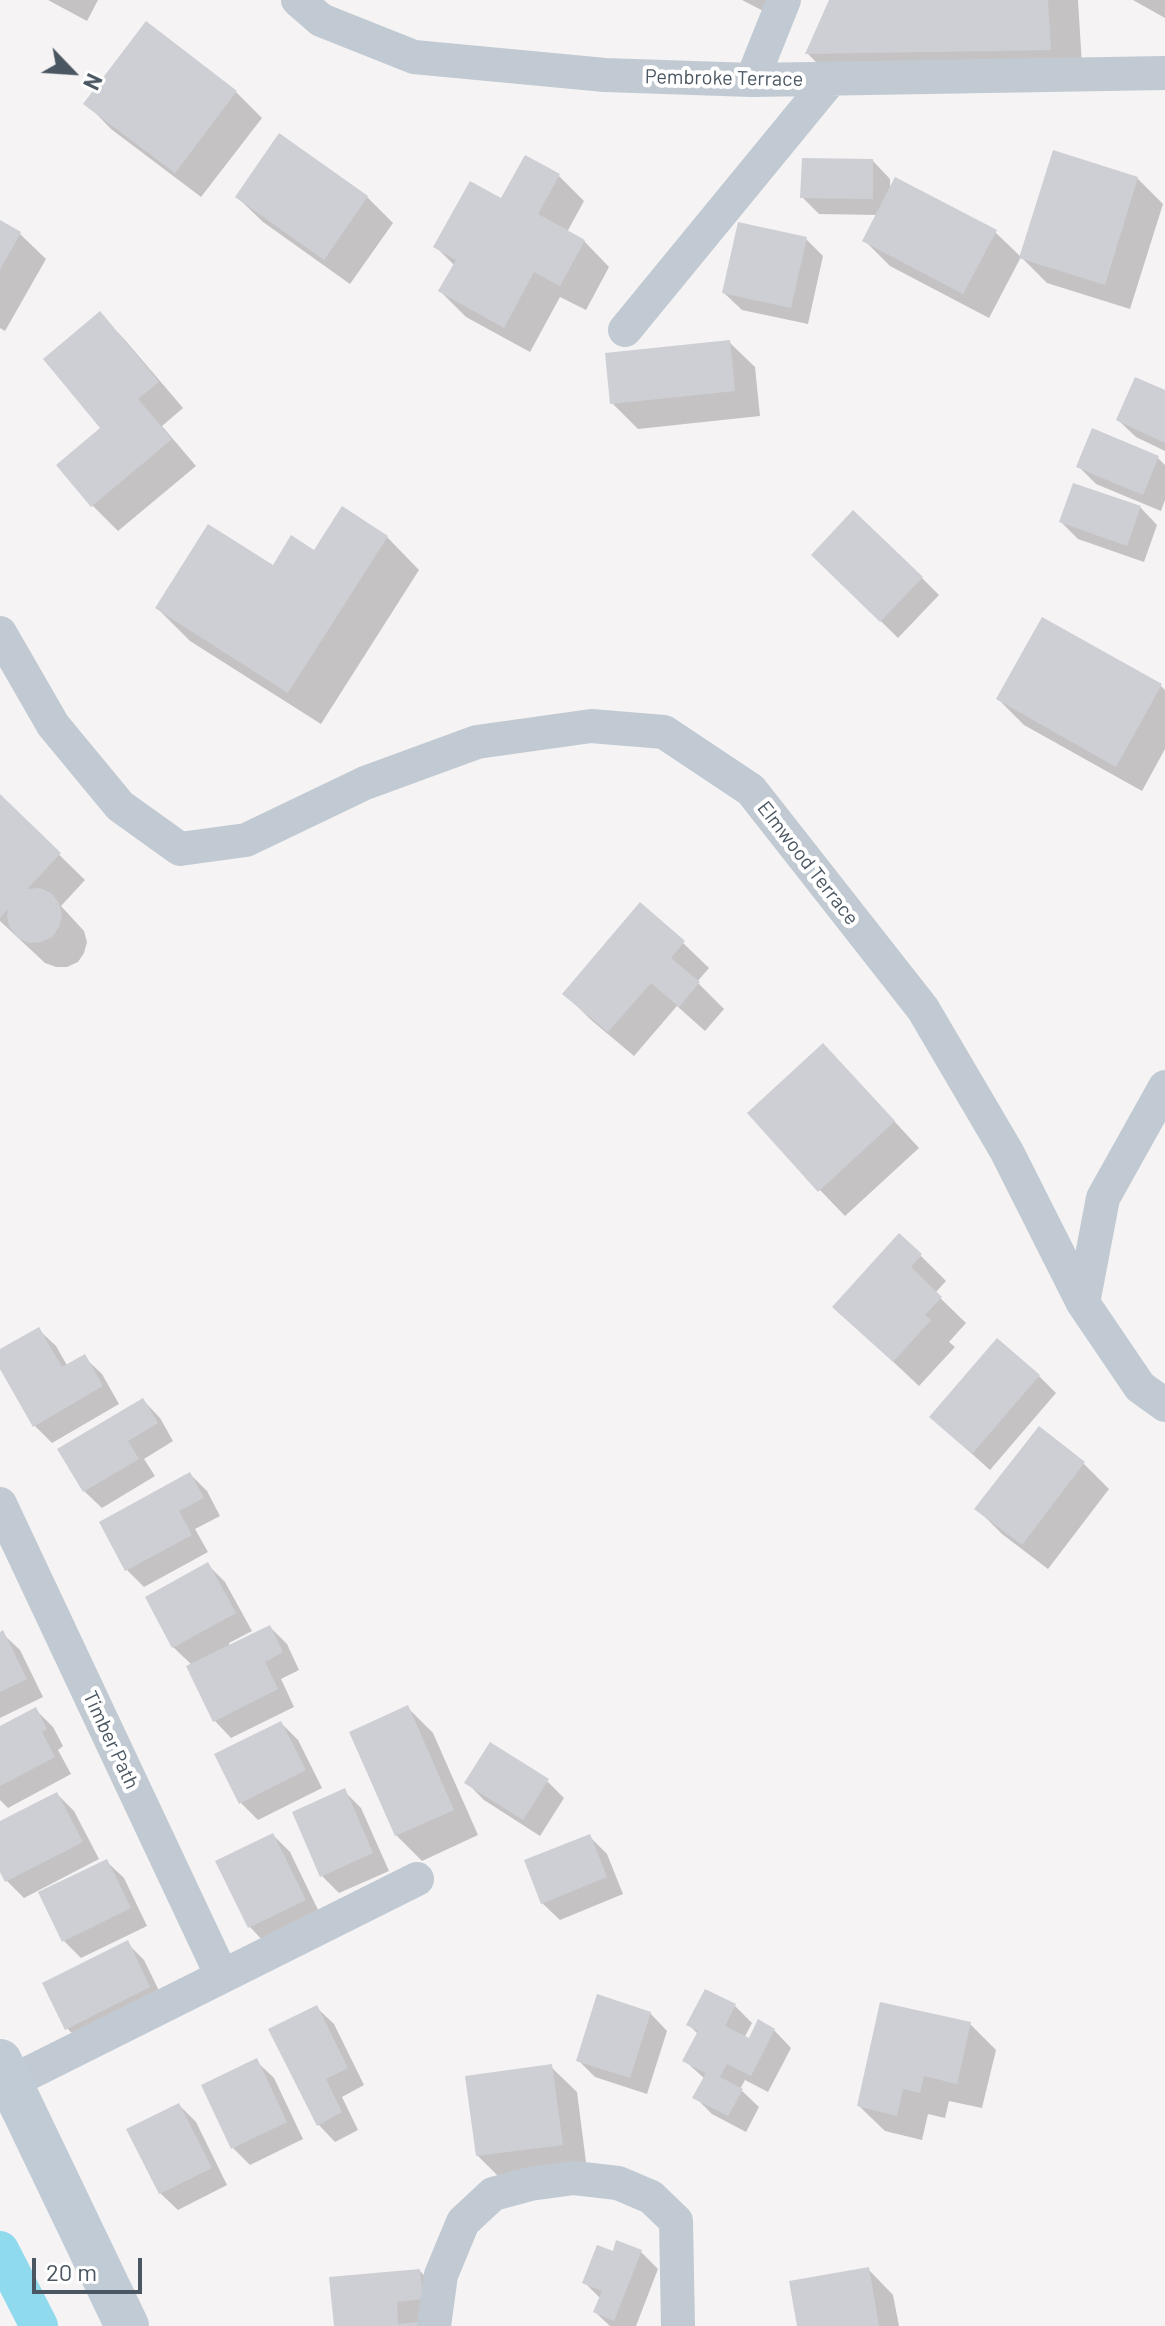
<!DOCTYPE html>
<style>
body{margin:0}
#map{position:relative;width:1165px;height:2326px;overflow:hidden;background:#f5f3f3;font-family:Barlow,sans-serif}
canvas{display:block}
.north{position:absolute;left:32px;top:32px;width:80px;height:80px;-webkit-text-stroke:6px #fff;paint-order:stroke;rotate:115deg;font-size:22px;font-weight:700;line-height:32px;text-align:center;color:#4a5661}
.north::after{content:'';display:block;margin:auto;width:28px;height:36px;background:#4a5661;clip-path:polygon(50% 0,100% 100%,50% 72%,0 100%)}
.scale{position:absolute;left:32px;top:2258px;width:110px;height:36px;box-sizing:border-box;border:4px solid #4a5661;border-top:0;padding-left:10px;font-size:24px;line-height:28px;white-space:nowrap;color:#4a5661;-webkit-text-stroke:6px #fff;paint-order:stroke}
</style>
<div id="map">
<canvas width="1165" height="2326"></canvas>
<div class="north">N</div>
<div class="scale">20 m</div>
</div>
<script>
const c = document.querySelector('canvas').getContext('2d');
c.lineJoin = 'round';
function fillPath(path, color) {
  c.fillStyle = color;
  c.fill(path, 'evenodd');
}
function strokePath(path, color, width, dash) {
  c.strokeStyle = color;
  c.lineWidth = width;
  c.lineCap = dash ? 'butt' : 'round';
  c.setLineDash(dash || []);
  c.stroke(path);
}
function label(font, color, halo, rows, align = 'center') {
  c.font = font + ' Barlow,sans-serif';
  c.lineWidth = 8;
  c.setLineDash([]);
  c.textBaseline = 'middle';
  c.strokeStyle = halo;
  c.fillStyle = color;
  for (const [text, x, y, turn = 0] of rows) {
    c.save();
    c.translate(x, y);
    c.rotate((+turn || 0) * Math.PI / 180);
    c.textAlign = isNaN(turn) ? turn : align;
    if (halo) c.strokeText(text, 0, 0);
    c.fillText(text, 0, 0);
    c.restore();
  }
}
fillPath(new Path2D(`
 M48 0H98L87 21Z
 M742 0H786L777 18Z
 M831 0H1078L1083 82 840 86 807 53Z
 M1133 0H1165V18Z
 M236 92 262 118 201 197 111 129 86 103Z
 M280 136 367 197 393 223 350 284 263 222 237 197Z
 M873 161 890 179V193L995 232 1021 257 989 318 890 266 864 240 878 215 819 214 802 197Z
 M559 176 584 201 567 232 584 241 609 267 586 310 560 297 530 352 466 317 440 291 455 266 436 247 502 201Z
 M1137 178 1163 204 1130 309 1047 283 1022 258Z
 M0 222 20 234 46 259 5 331 0 328Z
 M806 239 823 256 808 324 742 310 724 293Z
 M100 314 125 340 183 408 162 426 196 466 118 531 93 506 59 465 103 428Z
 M729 342 755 367 760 416 638 429 612 403Z
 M1165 393V451L1136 437 1118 420Z
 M1158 458 1165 465V500L1161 511 1096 484 1078 466Z
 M1140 507 1157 525 1144 562 1078 539 1061 522Z
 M387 537 419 570 321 724 190 641 157 608 315 553Z
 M814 555 922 578 939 595 898 638Z
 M1161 686 1165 690V749L1142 791 1024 725 998 699Z
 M0 797 85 880 61 906 84 931 87 942 84 953 78 962 67 967H56L45 963 0 921Z
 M683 943 709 968 697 982 724 1009 705 1031 677 1006 634 1056 590 1019 565 994Z
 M848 1071 919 1148 845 1216 820 1190Z
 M921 1256 946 1281 935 1293 966 1323 949 1342 955 1347 919 1386 835 1307Z
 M38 1329 56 1346 68 1367 84 1357 102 1374 119 1404 52 1443 35 1426 0 1365V1352Z
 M1039 1376 1056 1393 990 1470 931 1417Z
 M143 1400 160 1418 173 1441 144 1459 155 1476 102 1508 84 1491Z
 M1039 1429 1084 1464 1109 1489 1048 1569 1002 1534 977 1509Z
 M190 1474 207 1491 220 1516 195 1529 208 1552 144 1587 127 1570Z
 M208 1565 225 1582 252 1631 229 1643 230 1647 270 1627 287 1644 299 1670 281 1679 294 1707 231 1738 214 1720 192 1665 173 1647Z
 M2 1633 20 1650 43 1697 0 1718V1634Z
 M408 1708 433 1733 478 1835 422 1861 396 1835Z
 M36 1710 53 1727 63 1746 58 1750 71 1774 8 1808 0 1800V1728Z
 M281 1723 298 1740 322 1788 258 1820 240 1802Z
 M547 1781 564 1798 540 1836 484 1800 467 1783Z
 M344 1791 361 1808 389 1871 339 1893 322 1876Z
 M57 1794 74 1811 99 1859 24 1898 6 1880 0 1868V1823Z
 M273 1835 290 1852 322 1918 267 1945 250 1927 218 1862Z
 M590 1837 607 1854 623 1894 560 1920 542 1903Z
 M106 1861 124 1878 147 1926 81 1958 64 1941 40 1890 41 1893Z
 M127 1943 144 1960 166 2005 84 2046 67 2028Z
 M735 2006 752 2023 744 2038 749 2041 774 2030 791 2048 768 2092 745 2080 740 2089 759 2107 746 2132 712 2114 695 2097 705 2079 685 2061 699 2035 688 2024Z
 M316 2007 334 2024 364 2085 342 2097 358 2130 335 2142 318 2124Z
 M650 2013 667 2031 647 2094 595 2077 578 2060Z
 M970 2024 996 2050 982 2108 949 2101 945 2118 928 2114 922 2140 885 2131 859 2106Z
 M256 2061 274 2078 303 2139 250 2165 233 2148Z
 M551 2067 577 2092 587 2170 503 2181 477 2155Z
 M179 2105 196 2122 227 2185 178 2210 160 2193Z
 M641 2252 658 2269 636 2326H610L595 2312 601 2299 585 2283 614 2253Z
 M868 2269 893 2295 899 2326H799Z
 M420 2271 445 2296 439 2326H336Z`), '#0003');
strokePath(new Path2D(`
 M0 2250 39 2326`), '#90daee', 38);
fillPath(new Path2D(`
 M829 0H1048L1051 50 805 54Z
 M146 21 237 91 175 173 83 104Z
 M279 133 368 196 324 260 235 197Z
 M1053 150 1138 177 1105 285 1019 258Z
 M525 155 560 174 538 214 585 240 560 286 534 272 504 328 438 291 456 260 433 247 470 181 501 198Z
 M802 158 873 159V199L800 198Z
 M895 177 997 230 963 294 862 241Z
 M0 220 21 232 0 270Z
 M738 222 807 237 791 308 722 293Z
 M100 311 159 382 138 399 172 439 91 507 56 465 100 428 43 359Z
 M730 340 735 391 610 404 605 353Z
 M1135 377 1165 390V443L1116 420Z
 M1092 428 1159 456 1143 495 1076 467Z
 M1073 483 1141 506 1127 546 1059 522Z
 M342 506 388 536 288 693 155 608 208 524 273 565 291 535 314 550Z
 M853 510 923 577 880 622 811 555Z
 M1042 617 1162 684 1116 767 996 699Z
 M0 794 61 853 27 889 40 888 51 893 59 903 62 915 59 927 52 937 41 942 29 943 18 938 10 928 7 917 8 909 0 918Z
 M640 902 685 941 671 958 700 982 679 1007 651 983 608 1032 562 994Z
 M823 1043 895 1121 818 1192 747 1113Z
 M899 1233 922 1254 911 1267 942 1297 925 1315 931 1320 893 1362 832 1307Z
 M39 1327 62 1367 85 1354 103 1386 33 1427 0 1369V1349Z
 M997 1338 1040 1375 972 1454 929 1417Z
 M143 1398 158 1423 128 1441 139 1459 83 1492 57 1449Z
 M1039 1426 1085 1462 1022 1545 974 1509Z
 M190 1472 204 1498 179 1511 192 1535 125 1571 99 1522Z
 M208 1562 236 1613 172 1648 145 1597Z
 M270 1625 283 1652 265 1662 278 1689 213 1722 186 1666Z
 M3 1630 27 1679 0 1692V1632Z
 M408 1705 454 1810 395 1836 349 1732Z
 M36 1707 47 1729 42 1732 55 1757 0 1786V1726Z
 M281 1721 306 1770 239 1804 214 1754Z
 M490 1742 549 1779 523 1820 464 1783Z
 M345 1788 373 1853 320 1877 292 1812Z
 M57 1792 83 1842 5 1882 0 1872V1821Z
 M273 1833 306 1900 248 1928 215 1861Z
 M590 1834 607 1877 541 1904 524 1860Z
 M107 1859 131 1908 62 1942 38 1892Z
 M128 1940 150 1987 65 2030 42 1983Z
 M705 1989 736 2004 725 2026 749 2038 758 2019 775 2029 751 2076 727 2064 720 2077 743 2089 728 2116 692 2098 706 2073 682 2061 698 2031 686 2025Z
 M597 1994 651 2012 630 2078 576 2061Z
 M880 2002 971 2022 957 2084 924 2076 920 2093 903 2089 897 2116 857 2106Z
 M317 2005 348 2068 326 2079 342 2112 317 2126 268 2029Z
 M257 2058 287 2122 231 2149 201 2085Z
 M552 2064 563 2145 476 2156 465 2076Z
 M179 2103 212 2168 159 2194 126 2129Z
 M616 2240 642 2250 614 2321 593 2312 602 2291 582 2283 597 2245 613 2251Z
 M869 2267 879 2326H797L789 2281Z
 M420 2269 423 2299 397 2302 398 2324 436 2320V2326H334L329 2277Z`), '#cdcfd5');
strokePath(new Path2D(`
 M298 0 321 20 414 57 605 75 752 80 1165 73
 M752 80 784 0
 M625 330 830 80
 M0 633 53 725 120 806 180 849 246 840 365 783 477 742 591 726 664 732 751 790 923 1009 1007 1152 1083 1303 1140 1387 1165 1405
 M1083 1303 1103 1198 1165 1087
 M0 1504 222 1976
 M9 2083 417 1879
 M434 2326 441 2275 463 2222 493 2194 530 2184 574 2178 618 2183 651 2197 676 2221 678 2326`), '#c1cad2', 34);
strokePath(new Path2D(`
 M0 2061 127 2326`), '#c1cbd6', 44);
label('20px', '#4a5661', '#fff', [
 ["Pembroke Terrace",724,78,1],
 ["Elmwood Terrace",808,863,52],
 ["Timber Path",111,1740,65]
]);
</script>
